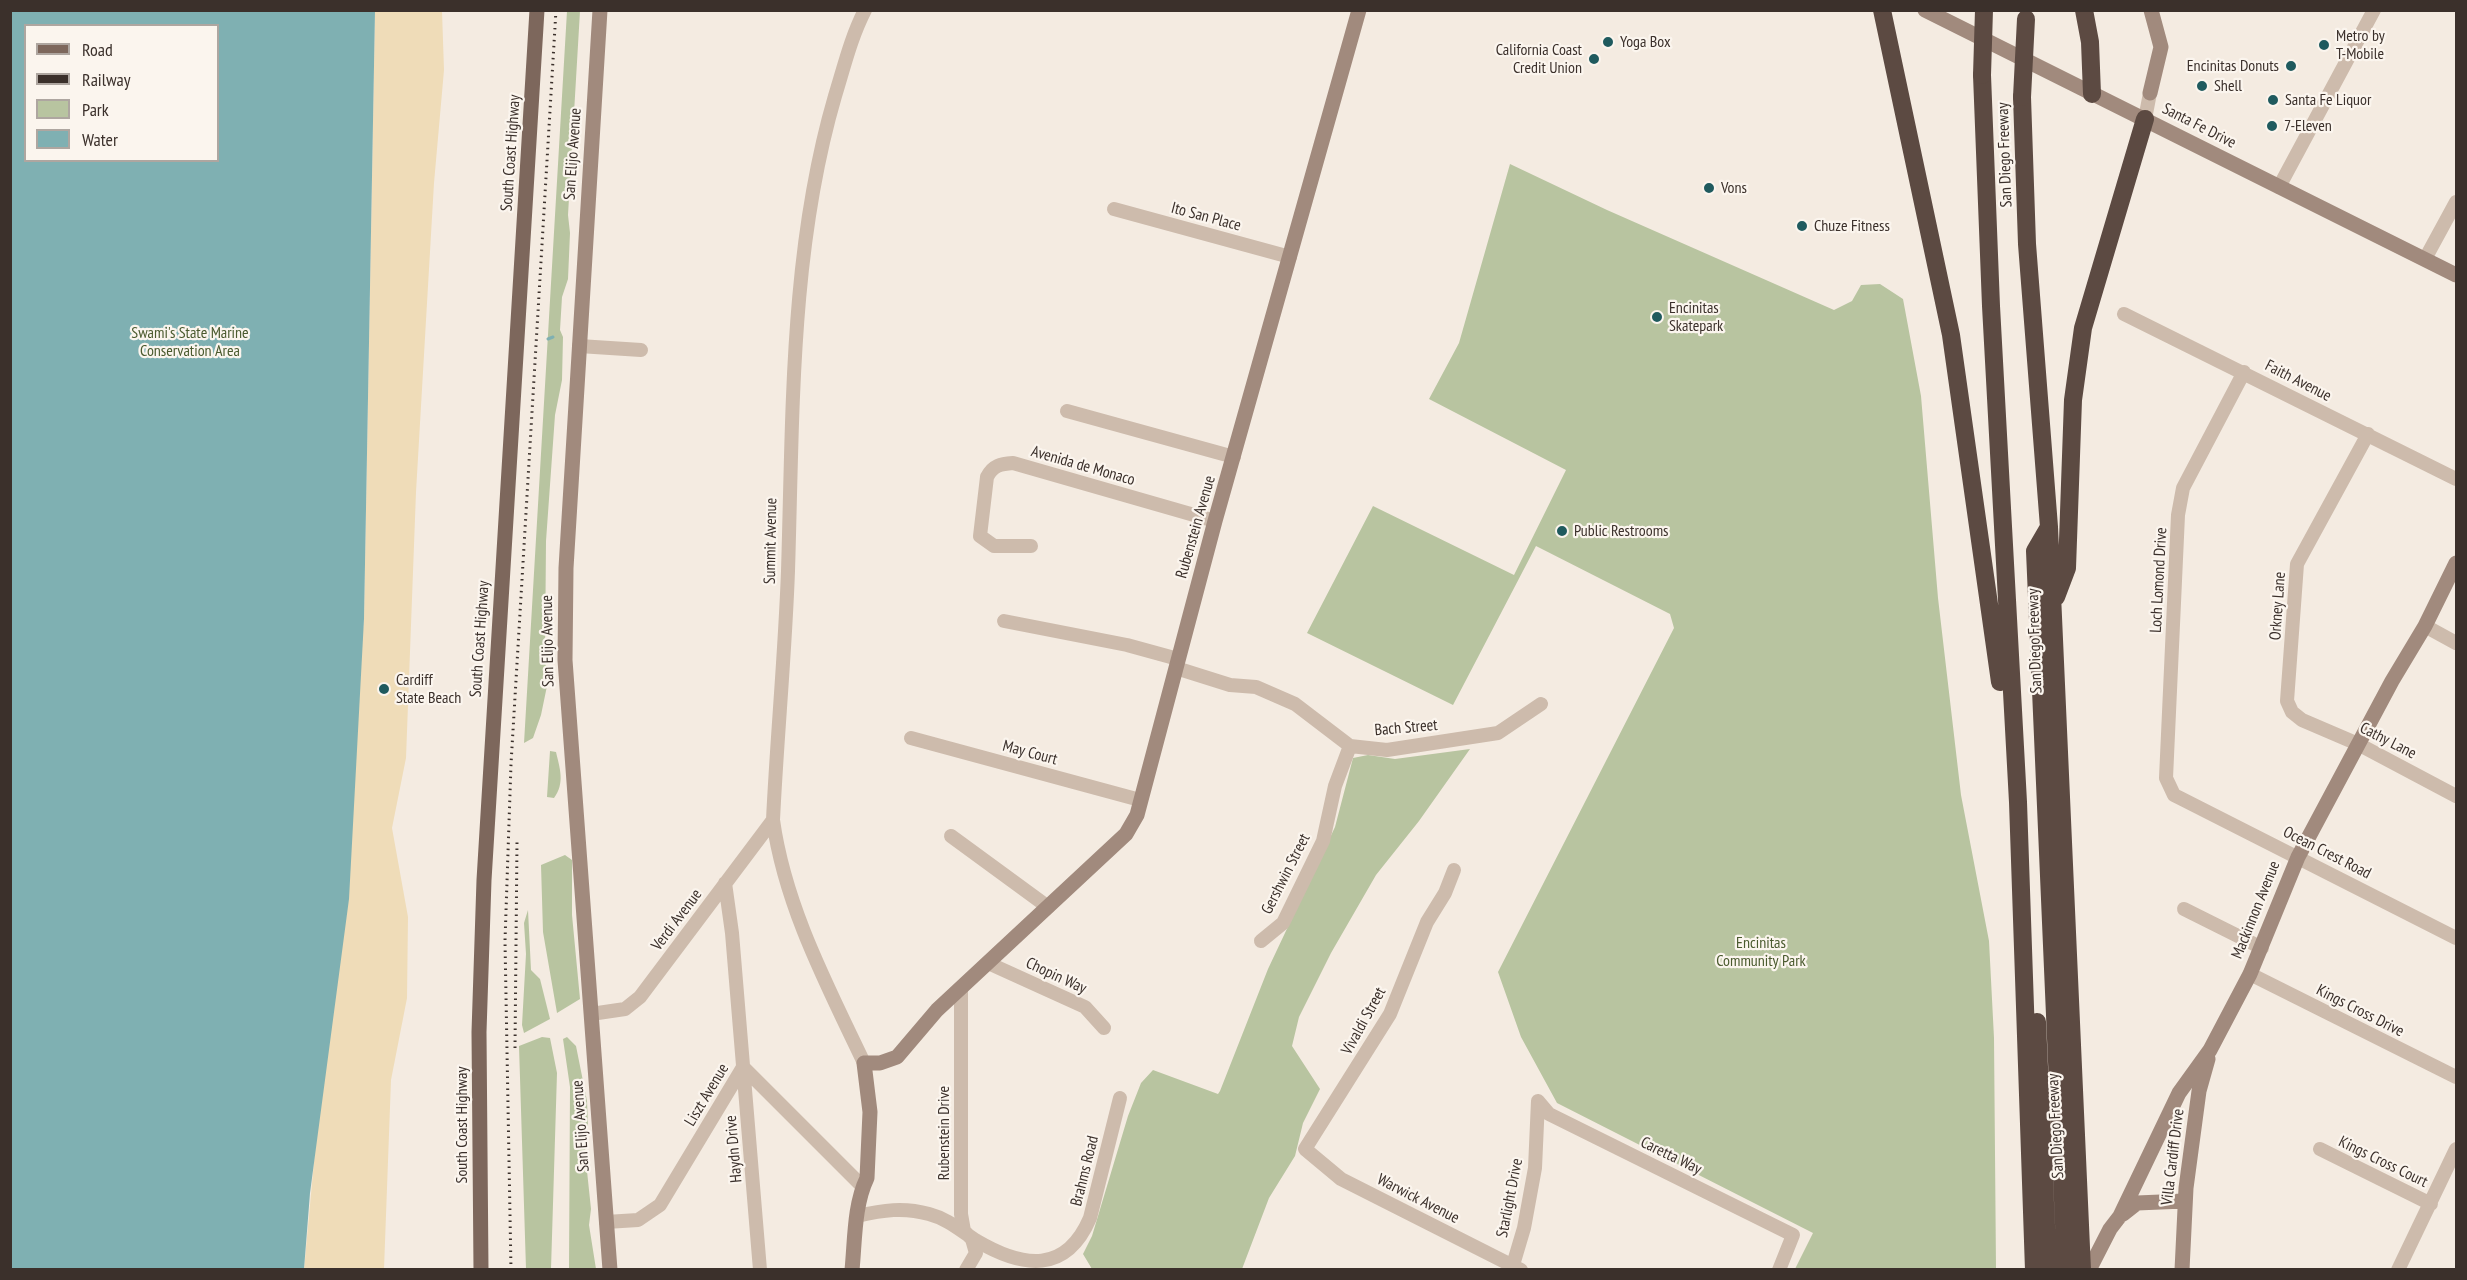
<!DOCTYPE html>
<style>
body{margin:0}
#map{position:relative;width:2467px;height:1280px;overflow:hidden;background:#f4ebe1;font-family:"PT Sans Narrow",sans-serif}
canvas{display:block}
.frame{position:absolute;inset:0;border:12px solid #3b302b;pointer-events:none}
.legend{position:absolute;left:24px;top:24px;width:195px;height:138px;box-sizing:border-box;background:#fbf5ee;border:2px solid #aea6a0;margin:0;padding:8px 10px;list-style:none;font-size:18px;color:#3b302b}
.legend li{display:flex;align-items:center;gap:12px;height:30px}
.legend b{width:30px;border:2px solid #aea6a0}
</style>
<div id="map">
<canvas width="2467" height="1280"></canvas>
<div class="frame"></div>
<ul class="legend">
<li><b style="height:8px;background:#7d675c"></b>Road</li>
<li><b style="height:8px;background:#3b302b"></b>Railway</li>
<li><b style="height:16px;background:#b8c4a0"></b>Park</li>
<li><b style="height:16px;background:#7fb0b2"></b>Water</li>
</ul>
</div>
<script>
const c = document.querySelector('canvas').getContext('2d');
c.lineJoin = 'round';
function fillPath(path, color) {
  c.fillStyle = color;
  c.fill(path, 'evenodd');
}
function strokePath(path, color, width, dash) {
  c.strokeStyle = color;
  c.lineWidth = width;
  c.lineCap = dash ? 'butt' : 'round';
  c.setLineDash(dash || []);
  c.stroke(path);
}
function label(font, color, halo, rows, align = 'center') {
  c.font = font + ' "PT Sans Narrow",sans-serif';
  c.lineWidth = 4.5;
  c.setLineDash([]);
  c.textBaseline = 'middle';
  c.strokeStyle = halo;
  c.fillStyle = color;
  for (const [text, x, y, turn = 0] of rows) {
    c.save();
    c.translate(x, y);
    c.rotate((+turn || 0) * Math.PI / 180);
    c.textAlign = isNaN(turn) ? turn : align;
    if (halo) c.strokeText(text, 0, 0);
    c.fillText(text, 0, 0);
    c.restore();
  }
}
fillPath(new Path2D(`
 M567 11H580L568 215 570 233 568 279 562 297 560 330 563 337 562 380 555 415 546 541 545 656 547 686 541 715 533 738 524 743Z
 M1510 164 1607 210 1834 310 1852 301 1861 285 1880 284 1903 299 1921 396 1938 598 1961 795 1989 941 1994 1038 1996 1269H1795L1813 1233 1557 1103 1521 1037 1498 972 1674 628 1670 614 1536 546 1453 705 1307 633 1373 506 1514 575 1566 470 1429 399 1459 343Z
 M1470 749 1419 821 1376 875 1331 953 1299 1017 1292 1046 1320 1089 1303 1123 1295 1156 1269 1198 1242 1269H1092L1083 1254 1092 1236 1128 1116 1141 1083 1153 1070 1218 1094 1220 1091 1268 969 1335 827 1353 758 1368 755 1395 759Z
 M550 751 556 752C560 769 565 783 554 798L547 797Z
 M565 855 572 860V915L580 999 557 1013 543 932 541 865Z
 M528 910 531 970 540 979 550 1019 524 1033 522 1025 526 954 524 923Z
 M542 1037 550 1038 557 1073 551 1269H526L519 1046Z
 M567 1037 576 1046 587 1101 588 1126 585 1152 591 1209 589 1225 596 1269H569L570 1087 563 1039Z`), '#b8c4a0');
fillPath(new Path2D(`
 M375 11H442L444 70 434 183 416 492 406 758 392 828 408 917 407 998 391 1080 384 1269 304 1270 364 619Z`), '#efdcb8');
fillPath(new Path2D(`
 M10 11H375L364 619 349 899 310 1193 304 1269H11ZM26 26H218V160H26Z`), '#7fb0b2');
strokePath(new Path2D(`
 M548 339 553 337`), '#7fb0b2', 3);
strokePath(new Path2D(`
 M2145 119 2150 93
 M2279 187 2374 10
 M1114 209 1290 257
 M2425 259 2456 202
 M2124 314 2456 479
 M579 346 641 350
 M2244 372 2183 488 2178 515 2166 778 2174 795 2182 799 2456 938
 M1067 411 1234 457
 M2368 434 2297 564 2287 701 2292 712 2302 720 2358 744 2456 796
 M1031 546H994L980 536 987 477C993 465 1001 464 1013 463L1215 521
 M1004 621 1127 645 1178 659
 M2425 626 2456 643
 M1176 668 1230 685 1256 687 1295 704 1350 746 1387 750 1498 733 1541 704
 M911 738 1140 800
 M951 836 1048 907
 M1454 870 1445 893 1427 922 1390 1014 1305 1149 1341 1179 1521 1270
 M725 883 732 933 760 1270
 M2184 909 2262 948
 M1261 941 1283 923 1323 841 1335 786 1350 746
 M988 963 1085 1007 1104 1028
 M2250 974 2456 1077
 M961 990V1214L964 1231 972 1239 976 1253 966 1270
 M591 1014 625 1009 640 997 773 820
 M864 1063C827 985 785 906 773 820 777 737 785 654 788 571 793 412 790 250 835 96 844 67 851 37 865 10
 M1538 1101 1549 1114 1793 1235 1779 1270
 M2320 1149 2431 1204
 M857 1216C883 1210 904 1207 929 1214 948 1219 961 1231 977 1241 1023 1268 1066 1274 1090 1218L1120 1098
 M606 1222 638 1220 660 1205 743 1067 863 1187
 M1513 1265 1524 1228 1535 1168 1538 1101
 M2398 1270 2456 1149`), '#cdbbac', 14);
strokePath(new Path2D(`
 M600 10 566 568 565 660 610 1270
 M1925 10 2456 275
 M2150 93 2161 47 2151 10
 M2123 1214 2137 1203 2184 1201
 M852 1270C855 1240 854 1205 867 1178L870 1112 864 1063H880L897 1057 937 1010 1126 834 1137 815 1215 521 1359 10
 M2089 1270 2110 1229 2120 1216 2179 1093 2210 1050 2250 974 2298 857 2392 681 2425 626 2456 563
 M2182 1270 2186 1188 2199 1091 2208 1059`), '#a18a7d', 15);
strokePath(new Path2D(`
 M481 1270 479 1032 484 880 537 10`), '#7d675c', 15);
strokePath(new Path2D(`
 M1882 10 1951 335 2000 682
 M2084 10 2090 42 2092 94
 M1982 75 1991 306 2018 802 2034 1270
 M2022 97 2027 244 2049 527 2082 1270
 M2049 527 2035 551 2066 1270
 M2056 597 2067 568 2073 400 2083 328 2145 119
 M2037 1022 2048 1270`), '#5c4a42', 18);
strokePath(new Path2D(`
 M515 1048 517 841
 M511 1270 505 941 511 764 556 10`), '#3b302b', 3, [1.5, 4.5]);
strokePath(new Path2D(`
 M1982 75 1984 10
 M2022 97 2026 19`), '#5c4a42', 18);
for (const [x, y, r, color] of [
 [1608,42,6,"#1f5a5e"],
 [2324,45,6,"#1f5a5e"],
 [1594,59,6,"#1f5a5e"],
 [2291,66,6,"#1f5a5e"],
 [2202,86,6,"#1f5a5e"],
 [2273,100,6,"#1f5a5e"],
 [2272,126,6,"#1f5a5e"],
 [1709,188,6,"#1f5a5e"],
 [1802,226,6,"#1f5a5e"],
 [1657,317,6,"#1f5a5e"],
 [1562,531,6,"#1f5a5e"],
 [384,689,6,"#1f5a5e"]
]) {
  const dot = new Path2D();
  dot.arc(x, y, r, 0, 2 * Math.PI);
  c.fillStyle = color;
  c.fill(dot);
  strokePath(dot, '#fbf5ee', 2);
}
label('16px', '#3b302b', '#fbf5ee', [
 ["Metro by",2336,36],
 ["T-Mobile",2336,54],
 ["Yoga Box",1620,42],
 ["California Coast",1582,50,"right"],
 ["Credit Union",1582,68,"right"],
 ["Encinitas Donuts",2279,66,"right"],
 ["Shell",2214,86],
 ["Santa Fe Liquor",2285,100],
 ["7-Eleven",2284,126],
 ["Vons",1721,188],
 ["Chuze Fitness",1814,226],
 ["Encinitas",1669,308],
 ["Skatepark",1669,326],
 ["Public Restrooms",1574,531],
 ["Cardiff",396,680],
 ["State Beach",396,698]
], 'left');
label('16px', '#3b302b', '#fbf5ee', [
 ["Santa Fe Drive",2199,126,27],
 ["South Coast Highway",511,153,-86],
 ["San Elijo Avenue",573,154,-86],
 ["San Diego Freeway",2005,155,-92],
 ["Ito San Place",1206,217,15],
 ["Faith Avenue",2298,381,27],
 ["Avenida de Monaco",1083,466,16],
 ["Rubenstein Avenue",1196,527,-74],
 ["Summit Avenue",771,541,-89],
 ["Loch Lomond Drive",2159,580,-87],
 ["Orkney Lane",2278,606,-86],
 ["South Coast Highway",480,639,-86],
 ["San Elijo Avenue",548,641,-91],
 ["San Diego Freeway",2035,641,-92],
 ["Bach Street",1406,728,-5],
 ["Cathy Lane",2388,741,27],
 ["May Court",1030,753,15],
 ["Ocean Crest Road",2327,853,27],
 ["Gershwin Street",1286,874,-63],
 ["Mackinnon Avenue",2256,910,-68],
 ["Verdi Avenue",677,920,-53],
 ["Chopin Way",1056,976,25],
 ["Kings Cross Drive",2360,1011,27],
 ["Vivaldi Street",1364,1021,-61],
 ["Liszt Avenue",707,1095,-59],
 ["South Coast Highway",462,1125,-90],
 ["San Elijo Avenue",581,1126,-94],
 ["San Diego Freeway",2056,1126,-93],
 ["Rubenstein Drive",944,1133,-90],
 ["Haydn Drive",734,1149,-95],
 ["Caretta Way",1671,1156,26],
 ["Villa Cardiff Drive",2173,1157,-83],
 ["Kings Cross Court",2383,1162,26],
 ["Brahms Road",1085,1171,-76],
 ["Starlight Drive",1510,1198,-79],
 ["Warwick Avenue",1418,1199,27]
]);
label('16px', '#4a5a2e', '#fbf5ee', [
 ["Swami's State Marine",190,333],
 ["Conservation Area",190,351],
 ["Encinitas",1761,943],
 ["Community Park",1761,961]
]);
</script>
